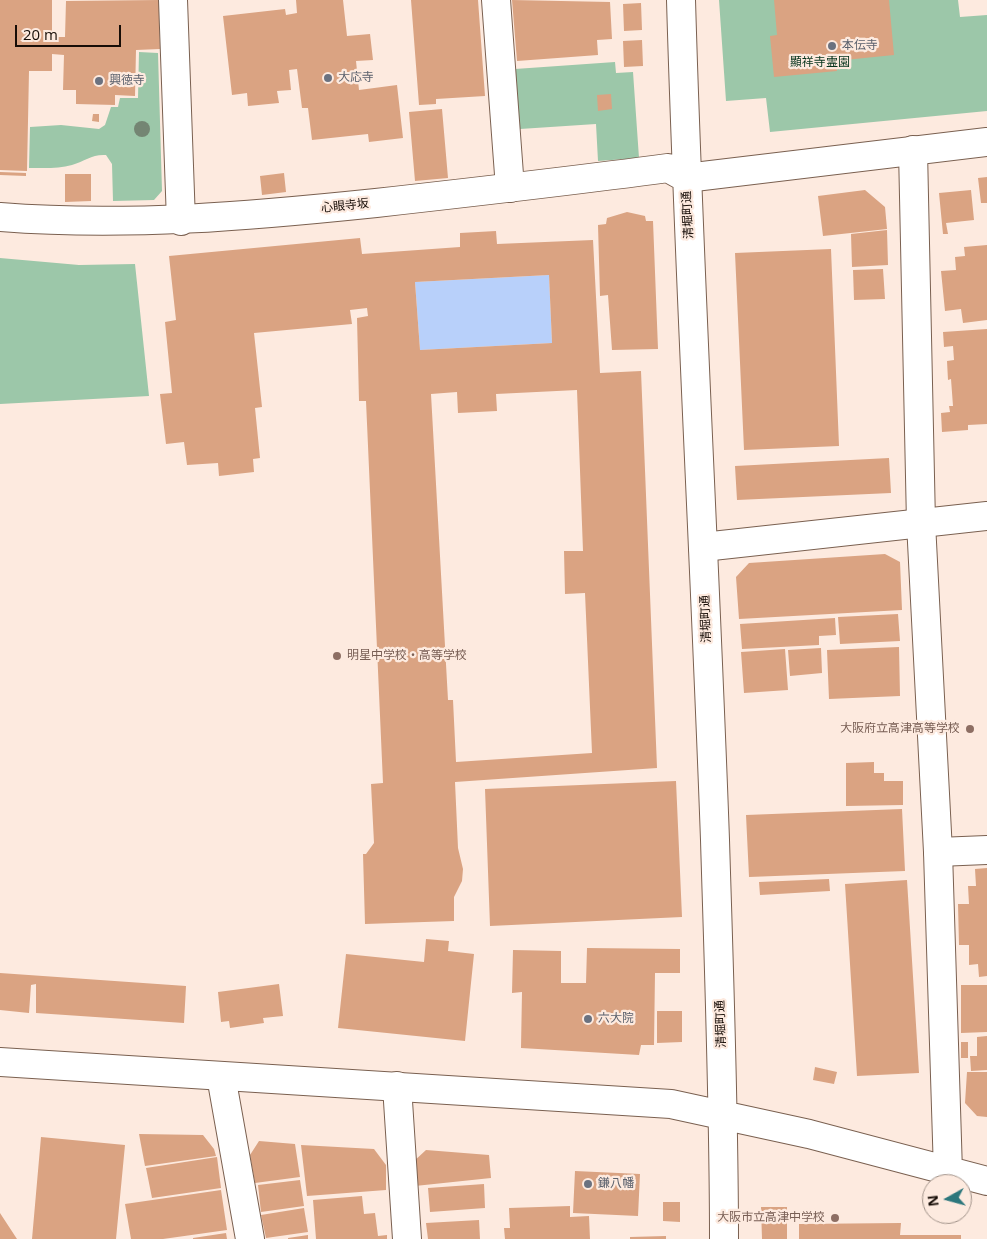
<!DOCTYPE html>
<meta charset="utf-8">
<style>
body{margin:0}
#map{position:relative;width:987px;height:1239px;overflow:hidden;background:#fdeadf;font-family:"Open Sans",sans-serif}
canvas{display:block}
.north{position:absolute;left:922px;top:1174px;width:50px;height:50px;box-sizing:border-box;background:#fdeadf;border:1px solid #a19289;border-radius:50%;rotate:263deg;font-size:14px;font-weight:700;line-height:20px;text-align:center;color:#170d07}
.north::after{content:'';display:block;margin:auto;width:18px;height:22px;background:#2d777c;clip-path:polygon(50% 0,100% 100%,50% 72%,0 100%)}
.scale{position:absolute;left:15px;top:25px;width:106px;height:22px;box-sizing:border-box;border:2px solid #170d07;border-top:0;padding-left:6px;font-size:15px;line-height:18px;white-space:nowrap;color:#170d07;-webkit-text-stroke:4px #fdeadf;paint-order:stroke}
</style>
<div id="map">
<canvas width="987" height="1239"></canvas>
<div class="north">N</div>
<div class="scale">20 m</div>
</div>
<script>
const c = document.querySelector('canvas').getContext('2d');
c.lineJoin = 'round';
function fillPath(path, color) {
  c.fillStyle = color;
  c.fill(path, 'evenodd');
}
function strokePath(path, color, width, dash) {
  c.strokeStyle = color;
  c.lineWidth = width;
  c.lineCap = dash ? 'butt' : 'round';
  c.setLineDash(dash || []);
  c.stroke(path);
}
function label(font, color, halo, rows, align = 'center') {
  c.font = font + ' "Open Sans","Noto Sans JP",sans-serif';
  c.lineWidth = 4.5;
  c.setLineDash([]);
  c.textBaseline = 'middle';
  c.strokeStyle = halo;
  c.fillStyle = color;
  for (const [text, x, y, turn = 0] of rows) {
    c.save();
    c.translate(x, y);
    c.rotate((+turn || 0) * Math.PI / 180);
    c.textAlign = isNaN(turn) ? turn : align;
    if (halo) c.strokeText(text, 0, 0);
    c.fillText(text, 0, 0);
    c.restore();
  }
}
fillPath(new Path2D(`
 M719 0H958L960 17 987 15V111L770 132 766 98 726 101Z
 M139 52 158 53 162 191 154 200 113 201 112 164 106 155C92 154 85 161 72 165 59 169 43 168 29 168L30 127 61 125 99 129 105 125 111 107H118L120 98H138Z
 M615 62 616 73 633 72 639 158 598 161 596 124 520 129 515 69Z
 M0 258 79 265 135 264 149 396 0 404Z`), '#9cc7a9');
fillPath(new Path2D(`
 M549 275 552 343 420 350 415 282Z`), '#b8d0fa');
fillPath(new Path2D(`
 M0 0H52V37H65L66 1 159 0 160 49 136 50 135 96 115 95V105L76 104V90H63L64 55 52 54V71H29L27 171 0 170Z
 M296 0H343L347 36 370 34 373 60 356 61 359 90 397 85 403 138 369 142 368 134 312 140 308 108H302L297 69 289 70 291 90 277 91 279 103 248 106 247 93 232 95 223 16 285 9 286 15 297 13Z
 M411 0H478L485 96 436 99V104L419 105Z
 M512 0 610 2 612 39 597 40 598 55 517 61Z
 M774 0H889L894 55 835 61 837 71 774 77 770 36 777 35Z
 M641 3 642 30 624 31 623 4Z
 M642 40 643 66 624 67 623 41Z
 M611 94 612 109 598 111 597 95Z
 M442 109 448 178 415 181 409 112Z
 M93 114H99V122L92 121Z
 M0 172 26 173V176L0 175Z
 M284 173 286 192 262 195 260 176Z
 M65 174H91V201L65 202Z
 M987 177V203H981L978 178Z
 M865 190 885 207 887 229 823 236 818 196Z
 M971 190 974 220 946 223 948 234H943L939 193Z
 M627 212 645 216 646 221H653L658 349 612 350 608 295 600 296 598 225 606 224 607 218Z
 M887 230 888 265 852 267 851 234Z
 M496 231 497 244 593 240 600 373 641 371 657 768 455 782 458 848 463 869 462 881 454 897V921L365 924 363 854H366L374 843 371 784 383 783 366 401H359L357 318 368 316 367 308 350 310 352 324 254 333 262 407 255 408 260 458 253 459 254 472 219 476 218 463 187 465 184 442 166 444 160 394 172 393 165 322 176 320 169 256 360 238 362 254 460 247V233ZM549 275 552 343 420 350 415 282ZM577 390 583 551H564L565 594 585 593 592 753 456 762 453 700H448L431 394 457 392 458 413 497 411 496 394Z
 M987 245V320L963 323 961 309 945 311 941 271 956 270 955 257 965 256 964 247Z
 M831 249 839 446 744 450 735 253Z
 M883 269 885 299 854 300 853 270Z
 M987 329V424L968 425V430L942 432 941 413 950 412 949 406H953L951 379 948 380 947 361 954 360 953 346 944 347 943 332Z
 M889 458 891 493 737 500 735 466Z
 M885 554 900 562 902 610 739 619 736 577 749 563Z
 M898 614 900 641 840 644 838 617Z
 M835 618 836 635 819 636V645L742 649 740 624Z
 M899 647 900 696 829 699 827 650Z
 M821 648 822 673 790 676 788 650Z
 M785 649 788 690 744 693 741 652Z
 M874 762V773H884V781H903V805L846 806V763Z
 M676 781 682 917 490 926 485 789Z
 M902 809 905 871 749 877 746 815Z
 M987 868V976L979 977 978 964 969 965V945H959L958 904H969L968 886H976L975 869Z
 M829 879 830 891 760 895 759 882Z
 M907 880 919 1073 857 1076 845 884Z
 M426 939 449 941 448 951 474 954 465 1041 338 1028 346 954 424 962Z
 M587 948 680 949V973H655L654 1045H641L639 1055 521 1048 522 992 512 993 513 950 561 951V983H586Z
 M0 973 186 986 184 1023 36 1013V984L31 985 29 1013 0 1010Z
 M279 984 283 1016 263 1018 264 1023 230 1028 229 1021 221 1022 218 992Z
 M961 985H987V1032L961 1033Z
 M657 1011H682V1042L657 1043Z
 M987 1036V1070L971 1071 970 1056H977V1037Z
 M961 1042H968V1058H961Z
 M815 1067 837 1072 834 1084 813 1080Z
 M967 1072H987V1117L977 1116 965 1103Z
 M139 1134 203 1135 214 1149 216 1156 145 1166Z
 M41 1137 125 1145 116 1239H32Z
 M259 1141 295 1144 300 1177 255 1183 250 1155Z
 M301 1145 374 1149 386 1165V1190L307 1196Z
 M426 1150 489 1155 491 1178 415 1186 413 1162Z
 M217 1157 221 1188 152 1198 146 1168Z
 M575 1171 640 1174 638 1216 573 1213Z
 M300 1180 304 1206 261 1212 258 1185Z
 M484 1184 485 1208 430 1212 428 1188Z
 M221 1190 227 1230 163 1239H131L125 1204Z
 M362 1196 364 1214 375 1213 378 1236 387 1235V1239H316L313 1200Z
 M663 1202H680V1222L663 1221Z
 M570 1206V1217L589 1216 590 1239H505L504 1228H510L509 1208Z
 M761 1207H787V1239H762Z
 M304 1208 308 1232 266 1238 261 1215Z
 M0 1213 17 1239H0Z
 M479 1220 480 1239H428L426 1223Z
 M901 1223 900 1235H961V1239H799V1224Z
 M226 1233 227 1239H193V1238Z
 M308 1235V1239H288V1238Z
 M666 1236V1239H630V1237Z`), '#daa382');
const minor = new Path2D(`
 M173 0 181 221
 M496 0 510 188
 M686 178 987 142
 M703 547 987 516
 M938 852 987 850
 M221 1076 250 1239
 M397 1086 407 1239`);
const tertiary = new Path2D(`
 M681 0C689 280 705 560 715 840 719 973 724 1106 724 1239
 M913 150 921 523 938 852 948 1172
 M0 217C126 227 251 216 376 203 474 192 571 181 668 168L686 178
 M0 1062 671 1104 809 1134 987 1181`);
strokePath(minor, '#7a6050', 30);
strokePath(tertiary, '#7a6050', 30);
strokePath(minor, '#fff', 28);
strokePath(tertiary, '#fff', 28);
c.fillStyle = '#748573';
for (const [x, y] of [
 [142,129]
]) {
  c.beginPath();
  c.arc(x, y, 8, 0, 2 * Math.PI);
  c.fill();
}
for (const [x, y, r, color] of [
 [832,46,5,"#6b7280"],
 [328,78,5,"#6b7280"],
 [99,81,5,"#6b7280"],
 [337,656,5,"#8d6e63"],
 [970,729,5,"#8d6e63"],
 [588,1019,5,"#6b7280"],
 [588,1184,5,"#6b7280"],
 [835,1218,5,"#8d6e63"]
]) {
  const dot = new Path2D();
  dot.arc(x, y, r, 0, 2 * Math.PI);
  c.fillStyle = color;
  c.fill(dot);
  strokePath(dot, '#fdeadf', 2);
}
label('12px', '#5b616d', '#fdeadf', [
 ["本伝寺",842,46],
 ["大応寺",338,78],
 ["興徳寺",109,81],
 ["六大院",598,1019],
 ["鎌八幡",598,1184]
], 'left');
label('12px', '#04321a', '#fdeadf', [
 ["顯祥寺霊園",820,63]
]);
label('12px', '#170d07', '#fdeadf', [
 ["心眼寺坂",345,206,-6],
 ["清堀町通",688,215,-93],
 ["清堀町通",706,619,-92],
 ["清堀町通",721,1024,-92]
]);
label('12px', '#785e54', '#fdeadf', [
 ["明星中学校・高等学校",347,656,"left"],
 ["大阪府立高津高等学校",960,729],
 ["大阪市立高津中学校",825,1218]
], 'right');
</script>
